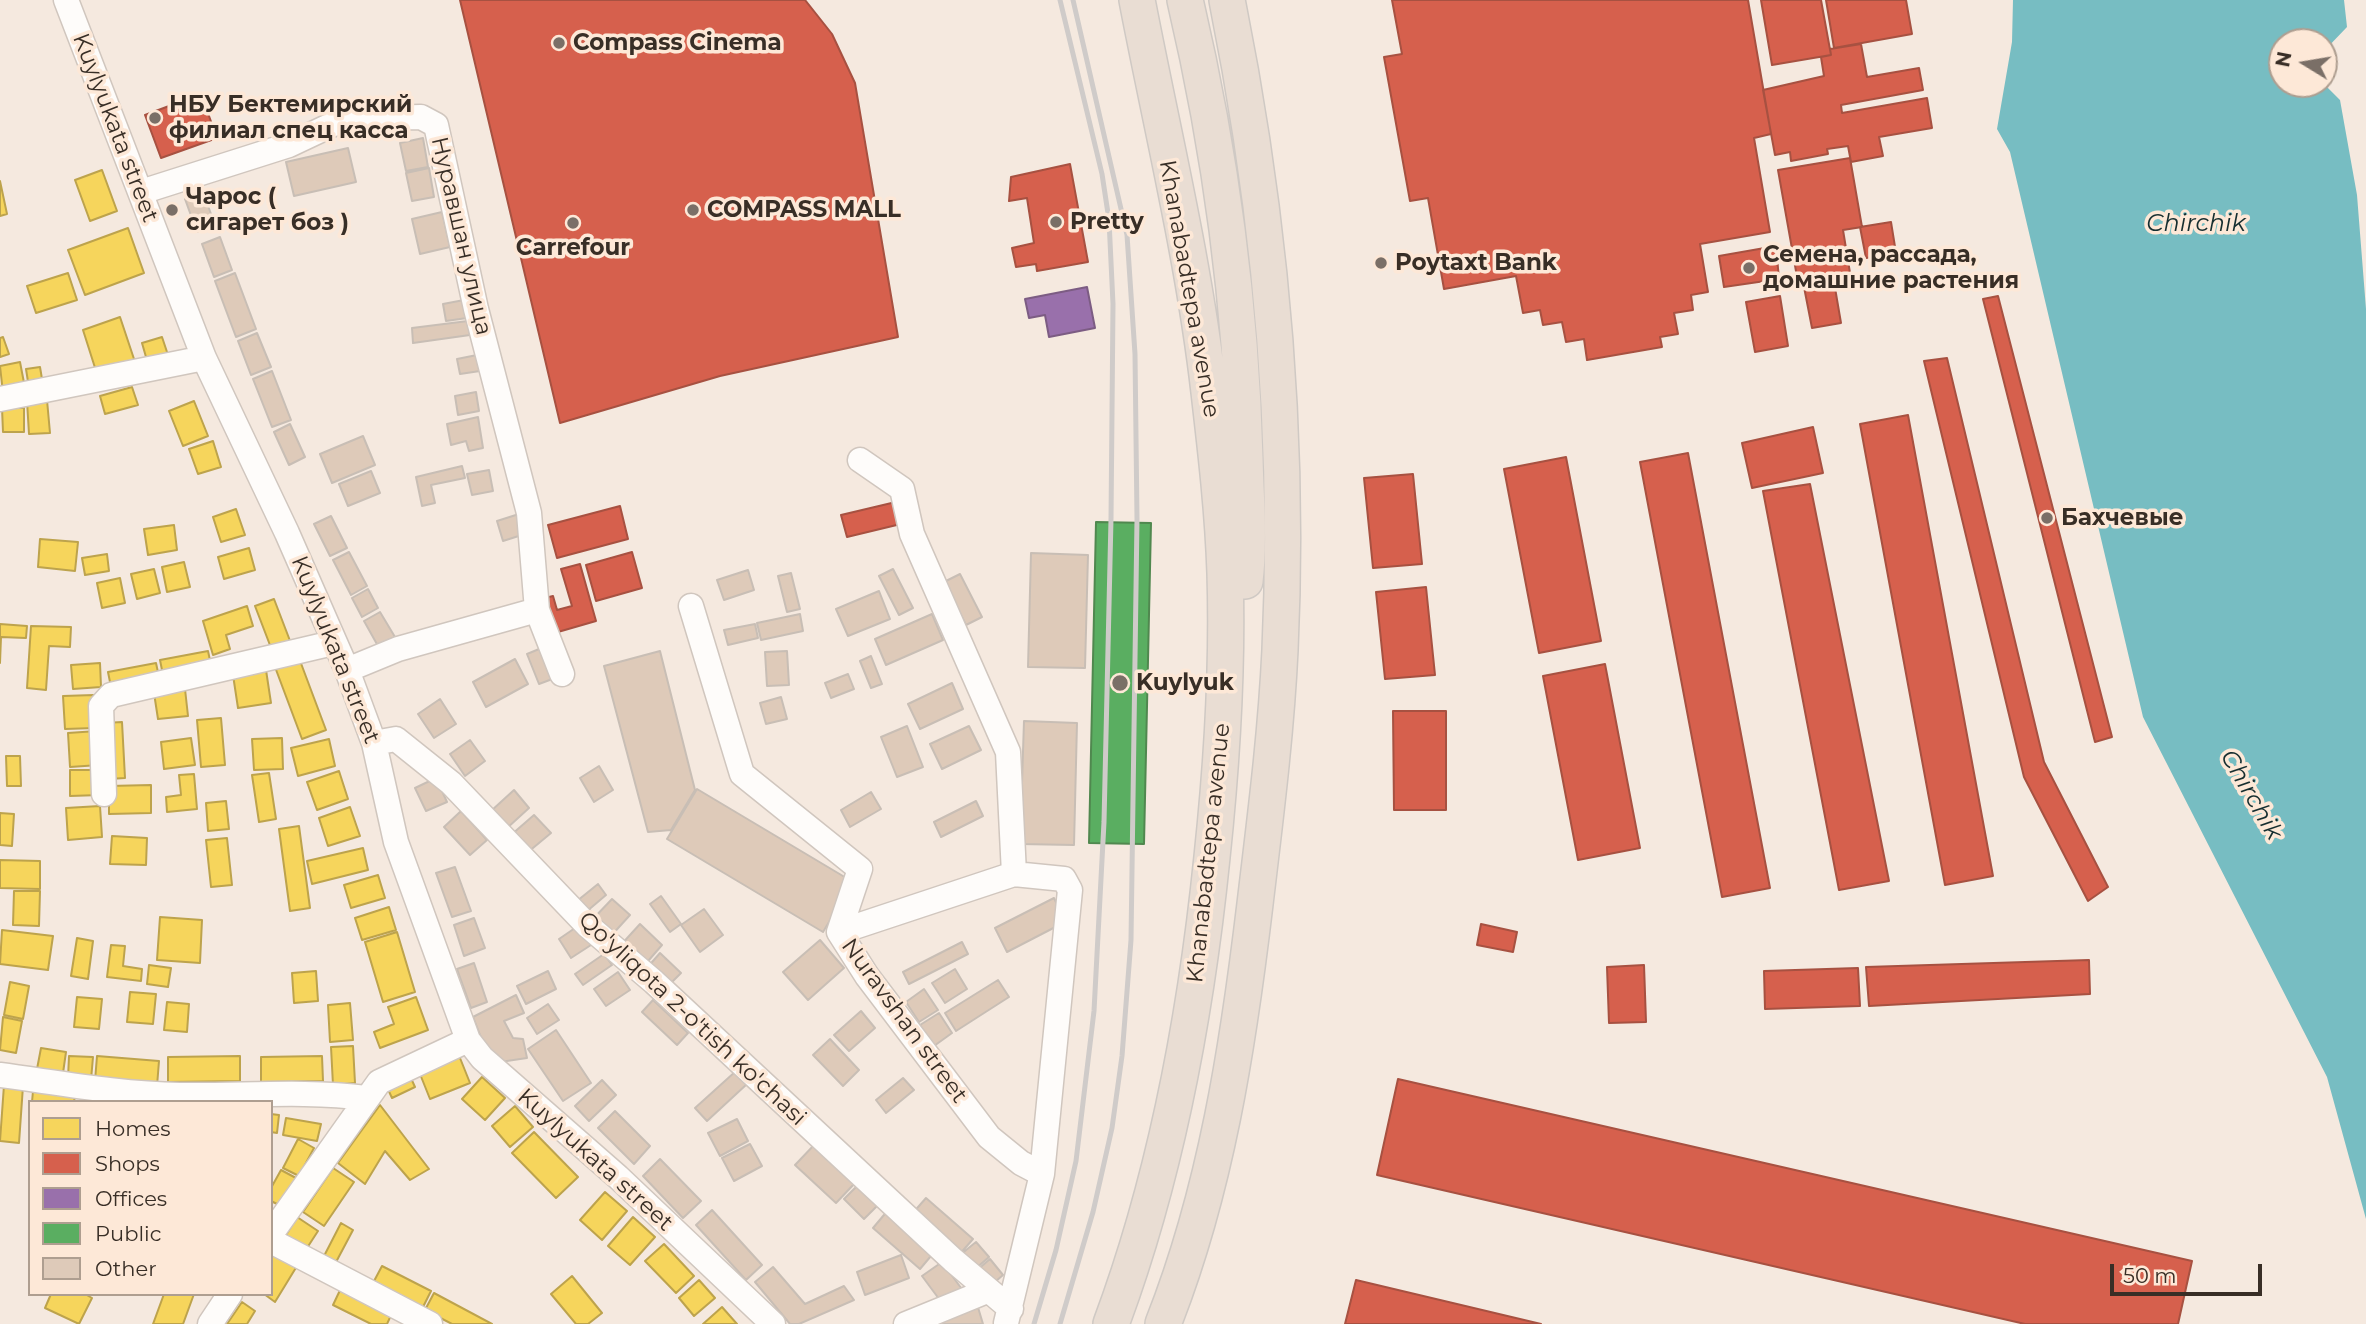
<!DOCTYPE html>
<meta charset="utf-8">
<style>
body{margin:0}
#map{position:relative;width:2366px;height:1324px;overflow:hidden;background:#f5e9df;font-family:Montserrat,sans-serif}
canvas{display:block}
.legend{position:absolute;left:28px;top:1100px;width:245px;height:196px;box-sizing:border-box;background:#fde8d7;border:2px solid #ae9e90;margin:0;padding:9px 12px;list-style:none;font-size:21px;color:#382e26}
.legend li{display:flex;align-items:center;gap:14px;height:35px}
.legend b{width:35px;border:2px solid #ae9e90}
.north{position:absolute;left:2268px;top:28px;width:70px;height:70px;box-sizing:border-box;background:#fde8d7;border:2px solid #ae9e90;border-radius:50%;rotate:281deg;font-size:19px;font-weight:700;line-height:28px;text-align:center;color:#382e26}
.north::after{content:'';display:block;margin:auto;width:24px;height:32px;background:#7a6f67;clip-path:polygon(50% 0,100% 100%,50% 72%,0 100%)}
.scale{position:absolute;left:2110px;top:1264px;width:152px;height:32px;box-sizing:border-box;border:4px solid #382e26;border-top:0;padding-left:9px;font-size:21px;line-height:24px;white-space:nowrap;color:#382e26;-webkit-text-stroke:5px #fde8d7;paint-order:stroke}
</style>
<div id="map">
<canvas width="2366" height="1324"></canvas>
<ul class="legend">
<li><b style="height:19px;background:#f6d55c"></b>Homes</li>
<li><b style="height:19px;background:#d6604d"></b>Shops</li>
<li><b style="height:19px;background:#9970ab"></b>Offices</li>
<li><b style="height:19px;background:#5aae61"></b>Public</li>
<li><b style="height:19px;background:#decab9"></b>Other</li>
</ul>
<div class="north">N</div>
<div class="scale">50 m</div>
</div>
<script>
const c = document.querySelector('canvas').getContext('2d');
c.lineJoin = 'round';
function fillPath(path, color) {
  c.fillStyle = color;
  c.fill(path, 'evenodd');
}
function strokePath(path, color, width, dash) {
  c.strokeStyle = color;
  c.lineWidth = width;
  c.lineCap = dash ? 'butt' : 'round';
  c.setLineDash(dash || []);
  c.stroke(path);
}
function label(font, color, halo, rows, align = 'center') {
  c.font = font + ' Montserrat,sans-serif';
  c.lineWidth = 7;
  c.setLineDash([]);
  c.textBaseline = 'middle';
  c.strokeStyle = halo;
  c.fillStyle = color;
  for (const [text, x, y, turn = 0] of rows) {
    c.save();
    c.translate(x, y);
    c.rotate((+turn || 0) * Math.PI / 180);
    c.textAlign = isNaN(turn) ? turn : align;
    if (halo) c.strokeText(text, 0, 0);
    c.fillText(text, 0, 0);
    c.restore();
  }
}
fillPath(new Path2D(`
 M2013 0H2344L2347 27 2324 51V42H2282V84H2324V79L2326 86 2340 100 2357 195 2366 309V1219L2327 1077 2143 717 2010 152 1997 129 2012 42Z`), '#77bdc2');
const homes = new Path2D(`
 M102 170 117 211 90 221 75 180Z
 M0 181 7 214 0 216Z
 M128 228 144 273 85 295 68 250Z
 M68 273 77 300 36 313 27 286Z
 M120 317 135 362 97 374 83 330Z
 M3 337 9 354 0 357V338Z
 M162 337 169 358 148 364 142 343Z
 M20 362 25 388 3 393 0 366Z
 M40 367 43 385 29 388 26 369Z
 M132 387 138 405 105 414 100 396Z
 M47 400 50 433 29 434 27 401Z
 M194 401 208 436 183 446 169 411Z
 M2 408H24V432H3Z
 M213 441 221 467 198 474 189 449Z
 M236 509 245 535 221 542 213 517Z
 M174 525 177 550 148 555 144 529Z
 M40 539 78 542 75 571 38 567Z
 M249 548 255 570 224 579 218 557Z
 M107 554 109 571 85 575 82 558Z
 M184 562 190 587 167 592 162 567Z
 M154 569 160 593 137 599 131 574Z
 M120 578 125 603 102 608 97 583Z
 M274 599 292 646 273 653 255 606Z
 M247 606 253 626 226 635 230 649 213 655 203 621Z
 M0 624 27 626 26 638 1 637 0 663Z
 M31 626 71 627 70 647 49 646 46 690 27 688Z
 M208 651 211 665 163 675 160 660Z
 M299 658 326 730 302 739 275 667Z
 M100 663 101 687 73 689 71 665Z
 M156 663 159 677 111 687 108 672Z
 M266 670 271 703 238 708 233 675Z
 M185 689 188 716 158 719 154 693Z
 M94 695 95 728 65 729 63 696Z
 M221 718 225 765 201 767 197 720Z
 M122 722 125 778 109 779 105 723Z
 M97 731 99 765 70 767 68 733Z
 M191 738 195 765 164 769 161 742Z
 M282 738 283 769 254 770 252 739Z
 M329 739 335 766 298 776 291 748Z
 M6 756H20L21 786H7Z
 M70 770H99L100 795 70 796Z
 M339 771 348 799 317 810 307 782Z
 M269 773 276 819 259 822 252 775Z
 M194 774 197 809 167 812 166 797 181 795 179 775Z
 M151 785V813L109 814V786Z
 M226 801 229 829 208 831 206 803Z
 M100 806 102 837 68 840 66 808Z
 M350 807 360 836 328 846 319 818Z
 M0 813 14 814 12 846 0 845Z
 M299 826 310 908 290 911 279 829Z
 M112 836 147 838 146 865 110 864Z
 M227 838 232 885 211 887 206 840Z
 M363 848 368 870 312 884 307 861Z
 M0 860 40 861V889L0 888Z
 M378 875 385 898 351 908 344 885Z
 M14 891H40L39 926 13 925Z
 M389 907 396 930 362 940 355 918Z
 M160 917 202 920 200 963 157 960Z
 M2 930 53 936 48 970 0 964Z
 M397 932 415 992 383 1002 365 942Z
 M77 938 93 941 88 979 71 976Z
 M111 945 125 946 123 966 142 969 141 981 107 977Z
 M149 965 171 968 168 987 147 984Z
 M316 971 318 1001 294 1003 292 973Z
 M10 982 29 986 23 1019 4 1015Z
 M130 992 156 994 153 1024 127 1022Z
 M77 997 102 999 99 1029 74 1027Z
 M416 997 428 1030 380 1048 374 1032 394 1024 388 1007Z
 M167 1002 189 1004 187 1032 164 1030Z
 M350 1003 353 1040 330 1042 328 1005Z
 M3 1017 22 1021 16 1053 0 1050Z
 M353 1046 355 1083 333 1085 331 1047Z
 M41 1048 66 1052 63 1073 37 1069Z
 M458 1053 470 1083 430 1099 418 1069Z
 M69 1056 93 1057 91 1080 68 1078Z
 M97 1056 159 1061 157 1086 95 1081Z
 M240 1056V1081L168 1082V1057Z
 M322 1056 323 1081 261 1082V1057Z
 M409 1074 415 1087 392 1098 386 1085Z
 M482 1077 505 1098 485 1120 462 1099Z
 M4 1085 23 1086 19 1143 0 1141Z
 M33 1091 75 1096 74 1102H32Z
 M380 1105 429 1169 410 1180 385 1151 365 1184 338 1163Z
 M515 1106 533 1127 510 1147 492 1126Z
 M271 1114 279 1115 277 1133 271 1132Z
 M286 1118 321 1124 317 1141 283 1135Z
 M534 1132 578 1177 556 1198 512 1153Z
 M298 1139 314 1148 299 1176 283 1168Z
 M333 1168 354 1182 324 1226 303 1212Z
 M281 1170 296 1178 281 1206 271 1201V1188Z
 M605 1192 627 1211 602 1240 580 1220Z
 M297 1217 318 1231 307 1248 286 1235Z
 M633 1217 655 1237 630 1265 608 1246Z
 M341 1223 353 1230 335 1264 323 1258Z
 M664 1244 694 1276 676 1293 645 1261Z
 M271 1254 297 1266 275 1302 264 1294H271Z
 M382 1266 431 1291 422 1309 373 1283Z
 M572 1276 602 1313 588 1324H576L551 1294Z
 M699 1280 715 1298 694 1316 679 1298Z
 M342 1286 393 1311 387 1324H371L333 1305Z
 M434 1293 492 1324H452L425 1310Z
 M51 1294H85L92 1298 79 1324 45 1308Z
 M164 1294H194L183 1324H153Z
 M242 1302 255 1311 247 1324H227Z
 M722 1307 737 1324H703Z`);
fillPath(homes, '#f6d55c');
strokePath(homes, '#bda34c', 2);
const shops = new Path2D(`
 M460 0H805L832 34 855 83 898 337 720 376 560 423Z
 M1392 0H1748L1771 134 1754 138 1770 232 1700 244 1708 292 1691 295 1693 310 1674 313 1678 334 1660 337 1662 347 1587 360 1584 339 1566 342 1562 322 1543 325 1540 310 1523 313 1516 276 1444 289 1428 198 1410 201 1384 57 1402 54Z
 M1761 0H1821L1831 55 1772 65Z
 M1826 0H1906L1912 34 1834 48Z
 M1861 44 1867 77 1919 68 1923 90 1841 105 1842 113 1927 98 1932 128 1879 137 1883 156 1851 162 1848 146 1827 149 1828 154 1791 161 1790 152 1775 155 1763 90 1824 76 1821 57 1831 55 1830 49Z
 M201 94 217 138 161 158 145 115Z
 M1850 158 1862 227 1843 230 1851 279 1799 288 1778 170Z
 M1070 164 1088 262 1037 271 1036 264 1016 267 1012 248 1034 243 1027 198 1009 201 1011 177Z
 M1891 222 1896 253 1866 258 1860 227Z
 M1776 246 1779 279 1724 287 1719 256Z
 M1834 282 1841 323 1812 328 1804 287Z
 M1780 296 1788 346 1755 352 1746 302Z
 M1998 296 2112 737 2095 742 1983 299Z
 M1947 358 2044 762 2108 887 2088 901 2024 777 1924 361Z
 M1908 415 1993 876 1945 885 1860 424Z
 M1813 427 1823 473 1752 488 1742 443Z
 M1688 453 1770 888 1722 897 1640 462Z
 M1566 457 1601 641 1539 653 1504 469Z
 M1413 474 1422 564 1373 568 1364 478Z
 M1810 484 1889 881 1839 890 1763 491Z
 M900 501 905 523 847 537 841 515Z
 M620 506 628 539 557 558 548 525Z
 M632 552 642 588 596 601 586 565Z
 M580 564 596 621 551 634 541 599 553 596 557 610 572 606 561 569Z
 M1426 587 1435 675 1385 679 1376 592Z
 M1605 664 1640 848 1578 860 1543 676Z
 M1393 711H1446V810H1394Z
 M1481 924 1517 932 1513 952 1477 945Z
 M2089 960 2090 994 1869 1006 1866 967Z
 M1644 965 1646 1022 1609 1023 1607 967Z
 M1858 968 1860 1006 1765 1009 1764 971Z
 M1398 1079 2192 1261 2178 1324H2025L1377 1175Z
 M1356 1280 1541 1324H1345Z`);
fillPath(shops, '#d6604d');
strokePath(shops, '#a75141', 2);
const offices = new Path2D(`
 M1087 287 1095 328 1049 337 1045 315 1029 318 1025 299Z`);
fillPath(offices, '#9970ab');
strokePath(offices, '#7c5c83', 2);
const public = new Path2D(`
 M1096 522 1151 523 1144 844 1089 843Z`);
fillPath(public, '#5aae61');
strokePath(public, '#50884f', 2);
const building = new Path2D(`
 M423 138 428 167 406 171 400 143Z
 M348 148 356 182 294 196 286 162Z
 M429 168 434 197 412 201 406 173Z
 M203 192 215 225 197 232 185 199Z
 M442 212 450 247 420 254 412 219Z
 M220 237 232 270 214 277 202 244Z
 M235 273 256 329 236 337 215 281Z
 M464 300 467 318 446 321 443 304Z
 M468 321 470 335 413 343 412 328Z
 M257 333 271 367 251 375 238 341Z
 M477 355 480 371 460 374 457 359Z
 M272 371 291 420 272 427 253 379Z
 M476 392 479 411 458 415 455 396Z
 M478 417 483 448 469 451 466 441 451 445 447 424Z
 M290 424 305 457 289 465 274 432Z
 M363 436 375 465 332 483 320 454Z
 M462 466 465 478 431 485 435 503 422 506 416 477Z
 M489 470 493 491 472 495 467 474Z
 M371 471 380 493 348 506 339 484Z
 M519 514 525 534 503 541 497 521Z
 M331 516 347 548 330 556 314 524Z
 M349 552 367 586 351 595 333 560Z
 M1031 553 1088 555 1085 668 1028 667Z
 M893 569 913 608 899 615 879 576Z
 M748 570 754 590 724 600 717 580Z
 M791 573 800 609 787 612 778 576Z
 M960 574 982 617 966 625 944 582Z
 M368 589 378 608 362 617 352 598Z
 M879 591 890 619 848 636 836 609Z
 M380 612 395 637 378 646 364 621Z
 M800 614 803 631 761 640 757 623Z
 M932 614 943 640 886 665 875 639Z
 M755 624 758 638 728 645 724 630Z
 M544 647 555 678 539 684 527 654Z
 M660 651 695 790 671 830 648 832 604 666Z
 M787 651 789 685 767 686 765 652Z
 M871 656 882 684 871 688 860 661Z
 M515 659 528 684 486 707 473 682Z
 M848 674 854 689 831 698 825 683Z
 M952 683 963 709 920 729 908 704Z
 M781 697 787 719 766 724 760 703Z
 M440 699 456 724 434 738 418 714Z
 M1024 721 1077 723 1074 845 1020 844Z
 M907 726 923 767 897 777 881 737Z
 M969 726 981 750 942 769 930 744Z
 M470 740 485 761 465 776 450 754Z
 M599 766 613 790 594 802 580 778Z
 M436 778 447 802 426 811 415 788Z
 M697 789 853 882 823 932 667 839Z
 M514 790 529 808 506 829 491 811Z
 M871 792 881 809 850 827 841 810Z
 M976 801 983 816 941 837 934 822Z
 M461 811 487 840 470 855 444 827Z
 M534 815 551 833 527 853 511 835Z
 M455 867 471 911 452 917 436 873Z
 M598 884 606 895 586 912 577 901Z
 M661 896 681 924 670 932 650 904Z
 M1054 898 1065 922 1007 952 995 928Z
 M612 899 630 915 610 937 592 920Z
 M704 909 723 935 700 952 681 925Z
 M474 918 485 948 464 956 454 925Z
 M640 924 662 945 642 968 619 947Z
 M578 926 591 945 571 958 559 939Z
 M820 940 844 968 808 1000 783 972Z
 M962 942 968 954 909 984 903 972Z
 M660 953 681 973 666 988 646 969Z
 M604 954 612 965 583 985 575 974Z
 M474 963 487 1002 471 1008 457 969Z
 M955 969 967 989 945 1003 932 983Z
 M548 971 556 989 526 1004 517 986Z
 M618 972 630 990 606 1006 594 989Z
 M998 980 1009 997 956 1031 945 1013Z
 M924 989 938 1010 919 1022 906 1002Z
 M516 995 524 1013 504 1021 513 1038 523 1039 527 1058 500 1062 482 1040 473 1017Z
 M653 1000 688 1033 677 1045 642 1012Z
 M548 1004 559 1020 537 1034 527 1018Z
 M861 1011 875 1028 849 1051 834 1035Z
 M939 1013 952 1033 934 1046 920 1025Z
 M556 1030 591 1083 563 1101 528 1049Z
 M830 1039 859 1070 843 1086 813 1055Z
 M736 1071 747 1084 707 1121 695 1108Z
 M903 1078 914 1090 886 1113 876 1100Z
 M602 1080 616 1095 589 1121 575 1106Z
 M615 1111 650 1146 634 1164 598 1128Z
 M737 1119 748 1141 720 1156 708 1133Z
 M816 1143 856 1182 836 1203 795 1165Z
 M750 1144 762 1166 734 1181 722 1158Z
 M660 1159 701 1201 683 1218 643 1176Z
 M858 1185 878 1205 864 1219 844 1199Z
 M926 1198 973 1239 959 1255 912 1214Z
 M889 1209 936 1250 920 1269 873 1228Z
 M712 1210 762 1265 746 1280 696 1225Z
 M976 1242 989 1257 974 1270 960 1255Z
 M901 1255 909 1278 865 1295 857 1272Z
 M990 1259 1003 1275 988 1288 975 1272Z
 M942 1262 964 1292 945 1307 922 1276Z
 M773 1267 805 1304 844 1286 854 1300 799 1324H790L755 1282Z
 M977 1304 983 1324H943L940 1315Z`);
fillPath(building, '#decab9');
strokePath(building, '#c8beb5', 2);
const minor = new Path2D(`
 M66 0 204 358 287 533 347 670 374 743 396 842 468 1040 482 1058 618 1177 773 1324
 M141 192 289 145 344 119 421 117 436 125 476 309 529 513 537 610 562 674
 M0 399 204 358
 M860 460 902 489 912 534 1008 752 1014 874
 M691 606 742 774 860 869 839 932 867 976 989 1137 1021 1163 1042 1174
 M347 670 398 649 537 610
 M374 743 396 739 451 783 587 925 654 982 953 1260 1011 1309
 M104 794 101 706 111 695 333 643
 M839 932 1014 874 1064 879 1070 890 1042 1174 1006 1323
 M0 1075C60 1083 120 1094 180 1095 242 1096 305 1090 366 1098
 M271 1234 379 1082 468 1040
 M271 1241 430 1324
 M210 1324 230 1294
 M906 1324 987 1291`);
const highway = new Path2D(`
 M1185 0C1220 149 1241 305 1245 458 1246 499 1250 541 1245 581
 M1111 1324C1167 1174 1196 1015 1212 857 1222 763 1228 668 1225 573 1223 513 1216 452 1209 392 1194 260 1162 130 1137 0
 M1163 1324C1216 1190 1238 1047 1255 904 1265 820 1276 735 1280 650 1290 433 1270 213 1227 0`);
strokePath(minor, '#d0c6be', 27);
strokePath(highway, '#cfc9c4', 38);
strokePath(minor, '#fefcfa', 24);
strokePath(highway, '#e9ddd3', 35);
strokePath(new Path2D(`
 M1034 1324 1056 1250 1076 1161 1094 1011 1104 822 1111 519 1113 304 1109 220 1102 174 1060 0
 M1060 1324 1093 1212 1112 1128 1122 1056 1131 940 1137 519 1135 354 1127 235 1073 0`), '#cfcbc9', 5);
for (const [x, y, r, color] of [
 [559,43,7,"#7a6f67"],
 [155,118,7,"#7a6f67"],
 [172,210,7,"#7a6f67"],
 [693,210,7,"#7a6f67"],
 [1056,222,7,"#7a6f67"],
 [573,223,7,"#7a6f67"],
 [1381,263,7,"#7a6f67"],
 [1749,268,7,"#7a6f67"],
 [2047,518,7,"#7a6f67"],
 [1120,683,9,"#7a6f67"]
]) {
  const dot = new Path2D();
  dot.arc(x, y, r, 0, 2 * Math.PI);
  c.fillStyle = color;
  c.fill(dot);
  strokePath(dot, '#fde8d7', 2.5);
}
label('bold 23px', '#382e26', '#fde8d7', [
 ["Compass Cinema",573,43],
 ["НБУ Бектемирский",169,105],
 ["филиал спец касса",169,131],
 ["Чарос (",186,197],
 ["сигарет боз )",186,223],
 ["COMPASS MALL",707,210],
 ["Pretty",1070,222],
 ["Carrefour",573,248,"center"],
 ["Семена, рассада,",1763,255],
 ["домашние растения",1763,281],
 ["Poytaxt Bank",1395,263],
 ["Бахчевые",2061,518],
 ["Kuylyuk",1136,683]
], 'left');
label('23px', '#382e26', '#fde8d7', [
 ["Kuylyukata street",115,128,69],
 ["Нуравшан улица",461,236,77],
 ["Khanabadtepa avenue",1189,289,80],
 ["Kuylyukata street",335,650,68],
 ["Khanabadtepa avenue",1209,853,-84],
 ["Qo'yliqota 2-o'tish ko'chasi",692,1019,43],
 ["Nuravshan street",904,1021,54],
 ["Kuylyukata street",595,1160,42]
]);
label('italic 24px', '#162e30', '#fde8d7', [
 ["Chirchik",2196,224],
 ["Chirchik",2251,795,60]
]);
</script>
